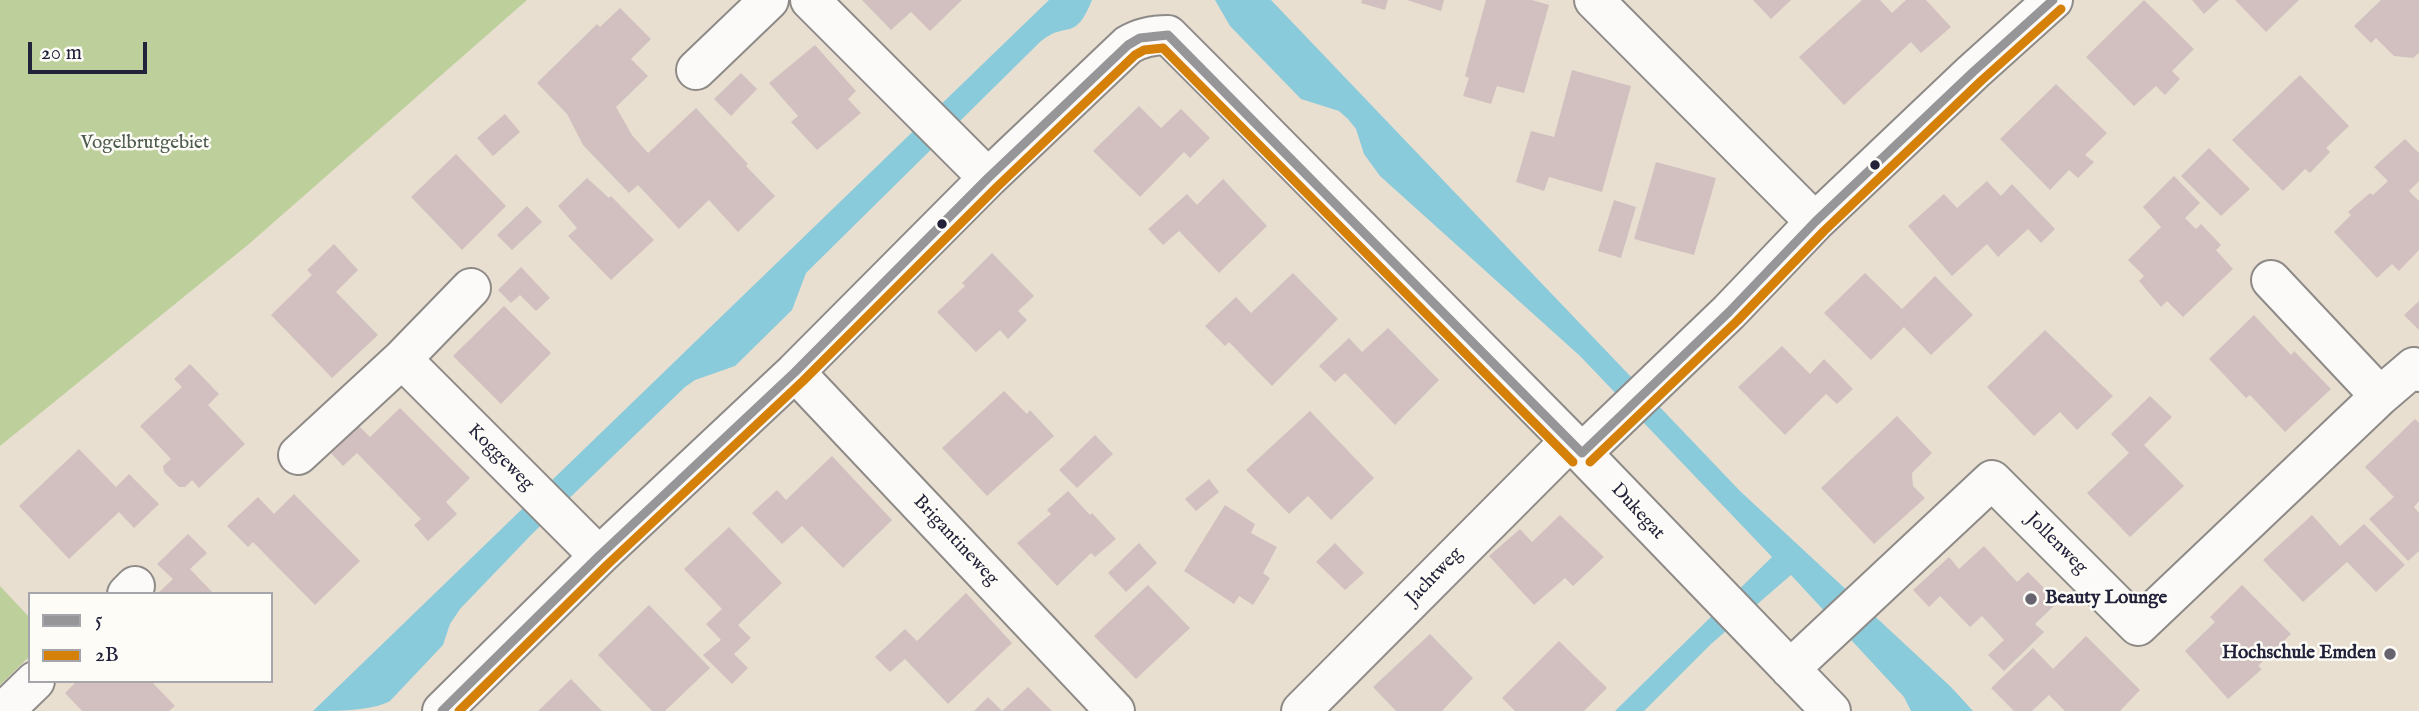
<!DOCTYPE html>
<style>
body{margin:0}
#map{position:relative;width:2419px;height:711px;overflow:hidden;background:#e8dfd1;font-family:"IM FELL English",serif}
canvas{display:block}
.legend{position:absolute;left:28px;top:592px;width:245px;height:91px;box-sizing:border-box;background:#fdfcf7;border:2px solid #a5a5ac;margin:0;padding:9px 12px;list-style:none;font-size:21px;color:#22223b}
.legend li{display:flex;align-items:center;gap:14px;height:35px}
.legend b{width:35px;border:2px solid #a5a5ac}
.scale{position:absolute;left:28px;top:42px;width:119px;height:32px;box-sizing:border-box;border:4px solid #22223b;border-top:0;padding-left:9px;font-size:21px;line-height:24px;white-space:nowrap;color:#22223b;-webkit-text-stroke:5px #fdfcf7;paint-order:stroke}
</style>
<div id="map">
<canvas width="2419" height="711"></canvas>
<ul class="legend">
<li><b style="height:9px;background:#969698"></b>5</li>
<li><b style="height:9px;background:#d48009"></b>2B</li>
</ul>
<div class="scale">20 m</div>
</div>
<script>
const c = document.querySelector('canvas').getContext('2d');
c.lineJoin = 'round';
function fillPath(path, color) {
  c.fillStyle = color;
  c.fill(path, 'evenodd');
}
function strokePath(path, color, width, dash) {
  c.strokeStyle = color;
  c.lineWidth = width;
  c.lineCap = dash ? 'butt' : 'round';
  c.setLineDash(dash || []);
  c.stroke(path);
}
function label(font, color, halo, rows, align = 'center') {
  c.font = font + ' "IM FELL English",serif';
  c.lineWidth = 5;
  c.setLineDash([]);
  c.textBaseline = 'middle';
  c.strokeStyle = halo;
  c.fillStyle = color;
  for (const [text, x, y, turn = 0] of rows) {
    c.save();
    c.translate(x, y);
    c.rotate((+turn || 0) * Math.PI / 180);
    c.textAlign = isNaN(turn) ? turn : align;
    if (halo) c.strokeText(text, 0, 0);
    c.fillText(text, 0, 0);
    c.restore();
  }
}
fillPath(new Path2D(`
 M0 0H527L249 244 0 446Z
 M0 586 30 618V656L0 685Z`), '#bdd09c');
fillPath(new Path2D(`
 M1049 0H1092C1074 44 1068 19 1040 42L806 273 792 310 735 366 695 380 685 387 532 534 460 609 450 624 443 645 390 701C372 711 336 711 313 711Z
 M1215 0H1271L1740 491 1951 687 1973 711H1911L1904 697 1791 575 1711 644 1644 711H1615L1772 557 1580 356 1380 176 1364 154 1356 129 1348 119 1339 111 1301 99 1230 26Z`), '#8acbdb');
fillPath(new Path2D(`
 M862 0H962L930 31 911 12 891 30Z
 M1362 0H1388L1385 10 1361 3Z
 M1407 0H1444L1441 11Z
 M1486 0H1532L1549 5 1524 93 1497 86 1491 104 1463 96 1469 78 1465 76Z
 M1753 0H1791L1771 19Z
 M1862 0H1880L1892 13 1906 0H1926L1951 27 1921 53 1911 42 1844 105 1799 57Z
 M2144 0 2194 49 2172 71 2180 79 2165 95 2156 86 2134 106 2086 57Z
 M2192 0H2219L2204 14Z
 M2235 0H2299L2266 32Z
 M2381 0H2419V53L2413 58 2394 56 2376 38 2371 43 2354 26Z
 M620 8 651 39 631 59 648 76 616 107 632 135 648 153 696 108 748 164 746 166 775 196 738 232 709 200 679 229 638 185 629 193 583 145 567 114 537 83 597 24 600 27Z
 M815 45 856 91 848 99 861 113 817 150 791 122 798 116 769 83Z
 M1572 70 1631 86 1602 192 1549 177 1544 191 1516 182 1531 131 1554 137Z
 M741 73 757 89 731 116 714 99Z
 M2300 75 2349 126 2326 148 2330 152 2310 173 2305 169 2283 191 2232 140Z
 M2056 84 2107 133 2085 155 2094 162 2078 178 2069 170 2050 190 2000 139Z
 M1139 106 1161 128 1181 109 1210 138 1190 158 1184 152 1140 197 1093 151Z
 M505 114 520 132 493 156 477 138Z
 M2405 139 2419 153V181L2409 191 2419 201V250L2399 271 2392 264 2377 278 2334 232 2351 215 2348 212 2370 193 2373 195 2388 181 2374 167Z
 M2209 148 2250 189 2221 216 2181 176Z
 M456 154 506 206 462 250 411 197Z
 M1656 162 1716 178 1694 255 1634 239Z
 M2174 176 2200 203 2185 218 2196 229 2201 224 2221 245 2216 250 2233 269 2183 317 2167 301 2161 307 2139 281 2144 276 2128 260 2161 227 2143 207Z
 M587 178 609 198 611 196 654 240 611 280 568 236 577 228 558 206Z
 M1223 179 1267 226 1219 273 1179 231 1163 245 1148 229 1187 194 1197 205Z
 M1987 181 2001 196 2012 184 2055 229 2041 243 2028 229 1998 257 1987 244 1952 276 1908 226 1944 194 1957 208Z
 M1614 200 1636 207 1621 258 1598 251Z
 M527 206 542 222 512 250 497 235Z
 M334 244 358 270 336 292 378 335 332 378 271 315 312 275 307 270Z
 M992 253 1034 296 1018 311 1027 320 1008 339 1000 330 976 352 937 312 965 286 962 283Z
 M521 267 550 298 536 311 520 295 511 303 498 290Z
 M1293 273 1338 319 1272 386 1229 342 1225 346 1205 326 1236 297 1251 313Z
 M1865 273 1902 309 1935 276 1973 315 1931 355 1904 327 1871 360 1824 313Z
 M2419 301V330L2404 315Z
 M504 306 551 353 501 404 453 356Z
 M2254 315 2291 355 2294 351 2331 389 2285 432 2250 395 2246 398 2209 359Z
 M1388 328 1439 380 1395 425 1345 373 1335 382 1319 366 1349 338 1362 352Z
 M2045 330 2113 396 2077 430 2060 412 2034 436 1987 387Z
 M1782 346 1810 374 1824 359 1853 389 1837 404 1826 394 1785 435 1738 387Z
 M190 364 219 394 208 405 245 444 199 488 192 480 185 487H179L164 472 163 466 171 459 140 426 182 387 174 379Z
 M1004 391 1027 414 1030 410 1054 436 987 496 942 448Z
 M2150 396 2172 417 2144 445 2184 486 2130 537 2087 493 2129 453 2111 434Z
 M400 408 470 478 446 502 457 514 428 541 414 525 421 519 357 453 343 466 330 452 358 425 370 437Z
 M1310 411 1374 478 1331 520 1308 496 1289 514 1246 470Z
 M1897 416 1932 453 1912 473 1913 486 1925 498 1874 544 1821 488Z
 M2415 419 2419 423V501L2414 507 2419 513V551L2408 561 2369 519 2394 497 2365 467Z
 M1095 435 1113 454 1077 488 1059 470Z
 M79 449 116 487 129 474 159 504 134 528 119 512 69 559 19 506Z
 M832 456 892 520 843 568 802 526 782 544 752 513 777 490 786 500Z
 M1209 479 1219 492 1196 511 1185 499Z
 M1068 491 1090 515 1092 513 1116 539 1095 557 1091 553 1057 586 1017 543 1051 514 1047 510Z
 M294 494 360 561 315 605 253 542 248 547 227 526 258 497 274 514Z
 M1225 505 1255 524 1251 533 1277 547 1263 573 1270 578 1253 605 1239 596 1234 604 1184 571Z
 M1560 515 1604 557 1573 586 1565 578 1534 605 1489 556 1520 529 1532 542Z
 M2312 515 2340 546 2364 524 2405 565 2376 592 2347 562 2303 602 2263 560Z
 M729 527 782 583 738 625 751 638 734 654 748 668 732 684 703 655 721 640 706 624 722 609 684 569Z
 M188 534 207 553 190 569 214 594H157L173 579 157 564Z
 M1139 543 1157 563 1126 592 1108 573Z
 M1335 543 1364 573 1345 590 1316 562Z
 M1984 546 2017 582 2028 572 2058 602 2035 624 2044 632 2004 671 1988 655 2004 640 1982 616 1970 627 1940 596 1929 607 1913 590 1949 557 1959 569Z
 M1148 585 1190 628 1136 679 1094 636Z
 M2242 585 2291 634 2258 666 2262 669 2228 699 2185 651 2215 622 2210 617Z
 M966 593 1012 643 948 704 905 659 890 672 875 657 905 629 917 641Z
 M649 605 710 668 665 711H652L598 655Z
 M1430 634 1473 678 1442 711H1396L1373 687Z
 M2086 636 2140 690 2120 711H2065L2049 695 2032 711H2014L1991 688 2033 648 2053 669Z
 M1559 641 1607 688 1584 711H1515L1502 698Z
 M571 679 602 711H538Z
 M77 681H151L175 706 169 711H82L65 693Z
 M1028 687 1052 711H1002Z
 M988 697 1002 711H974Z`), '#d1c0bf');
const minor = new Path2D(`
 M810 0 988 178
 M1594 0 1815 222
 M696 70 769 0
 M2271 280 2380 396
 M402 359 599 556
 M795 372 1115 711
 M1582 453 1729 312 1815 222 1973 72 2053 0
 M298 455 402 359 471 288
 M127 594 135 586
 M1790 669 1992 480 2138 626 2380 396 2414 367 2419 372
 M4 711 35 681
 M442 711 599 556 795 372 988 178 1128 45C1141 37 1153 35 1168 35L1227 94 1582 453 1831 711
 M1301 711 1569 442`);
strokePath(minor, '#8e8a87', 42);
strokePath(minor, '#fcfaf8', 38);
strokePath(new Path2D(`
 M1582 453 1729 312 1815 222 1973 72 2053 0
 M442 711 599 556 795 372 988 178 1128 45 1140 38 1168 35 1582 453`), '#969698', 9);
strokePath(new Path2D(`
 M1590 462 1737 321 1824 231 1981 81 2061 9
 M459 711 607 565 803 381 997 187 1135 55 1144 50 1163 48 1573 462`), '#d48009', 9);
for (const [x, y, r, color] of [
 [1875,165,6,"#22223b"],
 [942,224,6,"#22223b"],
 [2031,599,7,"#676470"],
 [2390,654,7,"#676470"]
]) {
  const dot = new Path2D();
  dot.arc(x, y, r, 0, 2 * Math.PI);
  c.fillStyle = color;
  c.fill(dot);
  strokePath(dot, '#fdfcf7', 2.5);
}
label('19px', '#4c5b4e', '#fdfcf7', [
 ["Vogelbrutgebiet",145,144]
]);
label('19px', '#22223b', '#fdfcf7', [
 ["Koggeweg",500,458,45],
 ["Dukegat",1637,512,47],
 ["Brigantineweg",955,541,47],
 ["Jollenweg",2056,544,45],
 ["Jachtweg",1435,577,-46]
]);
label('bold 19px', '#22223b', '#fdfcf7', [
 ["Beauty Lounge",2045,599],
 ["Hochschule Emden",2376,654,"right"]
], 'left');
</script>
